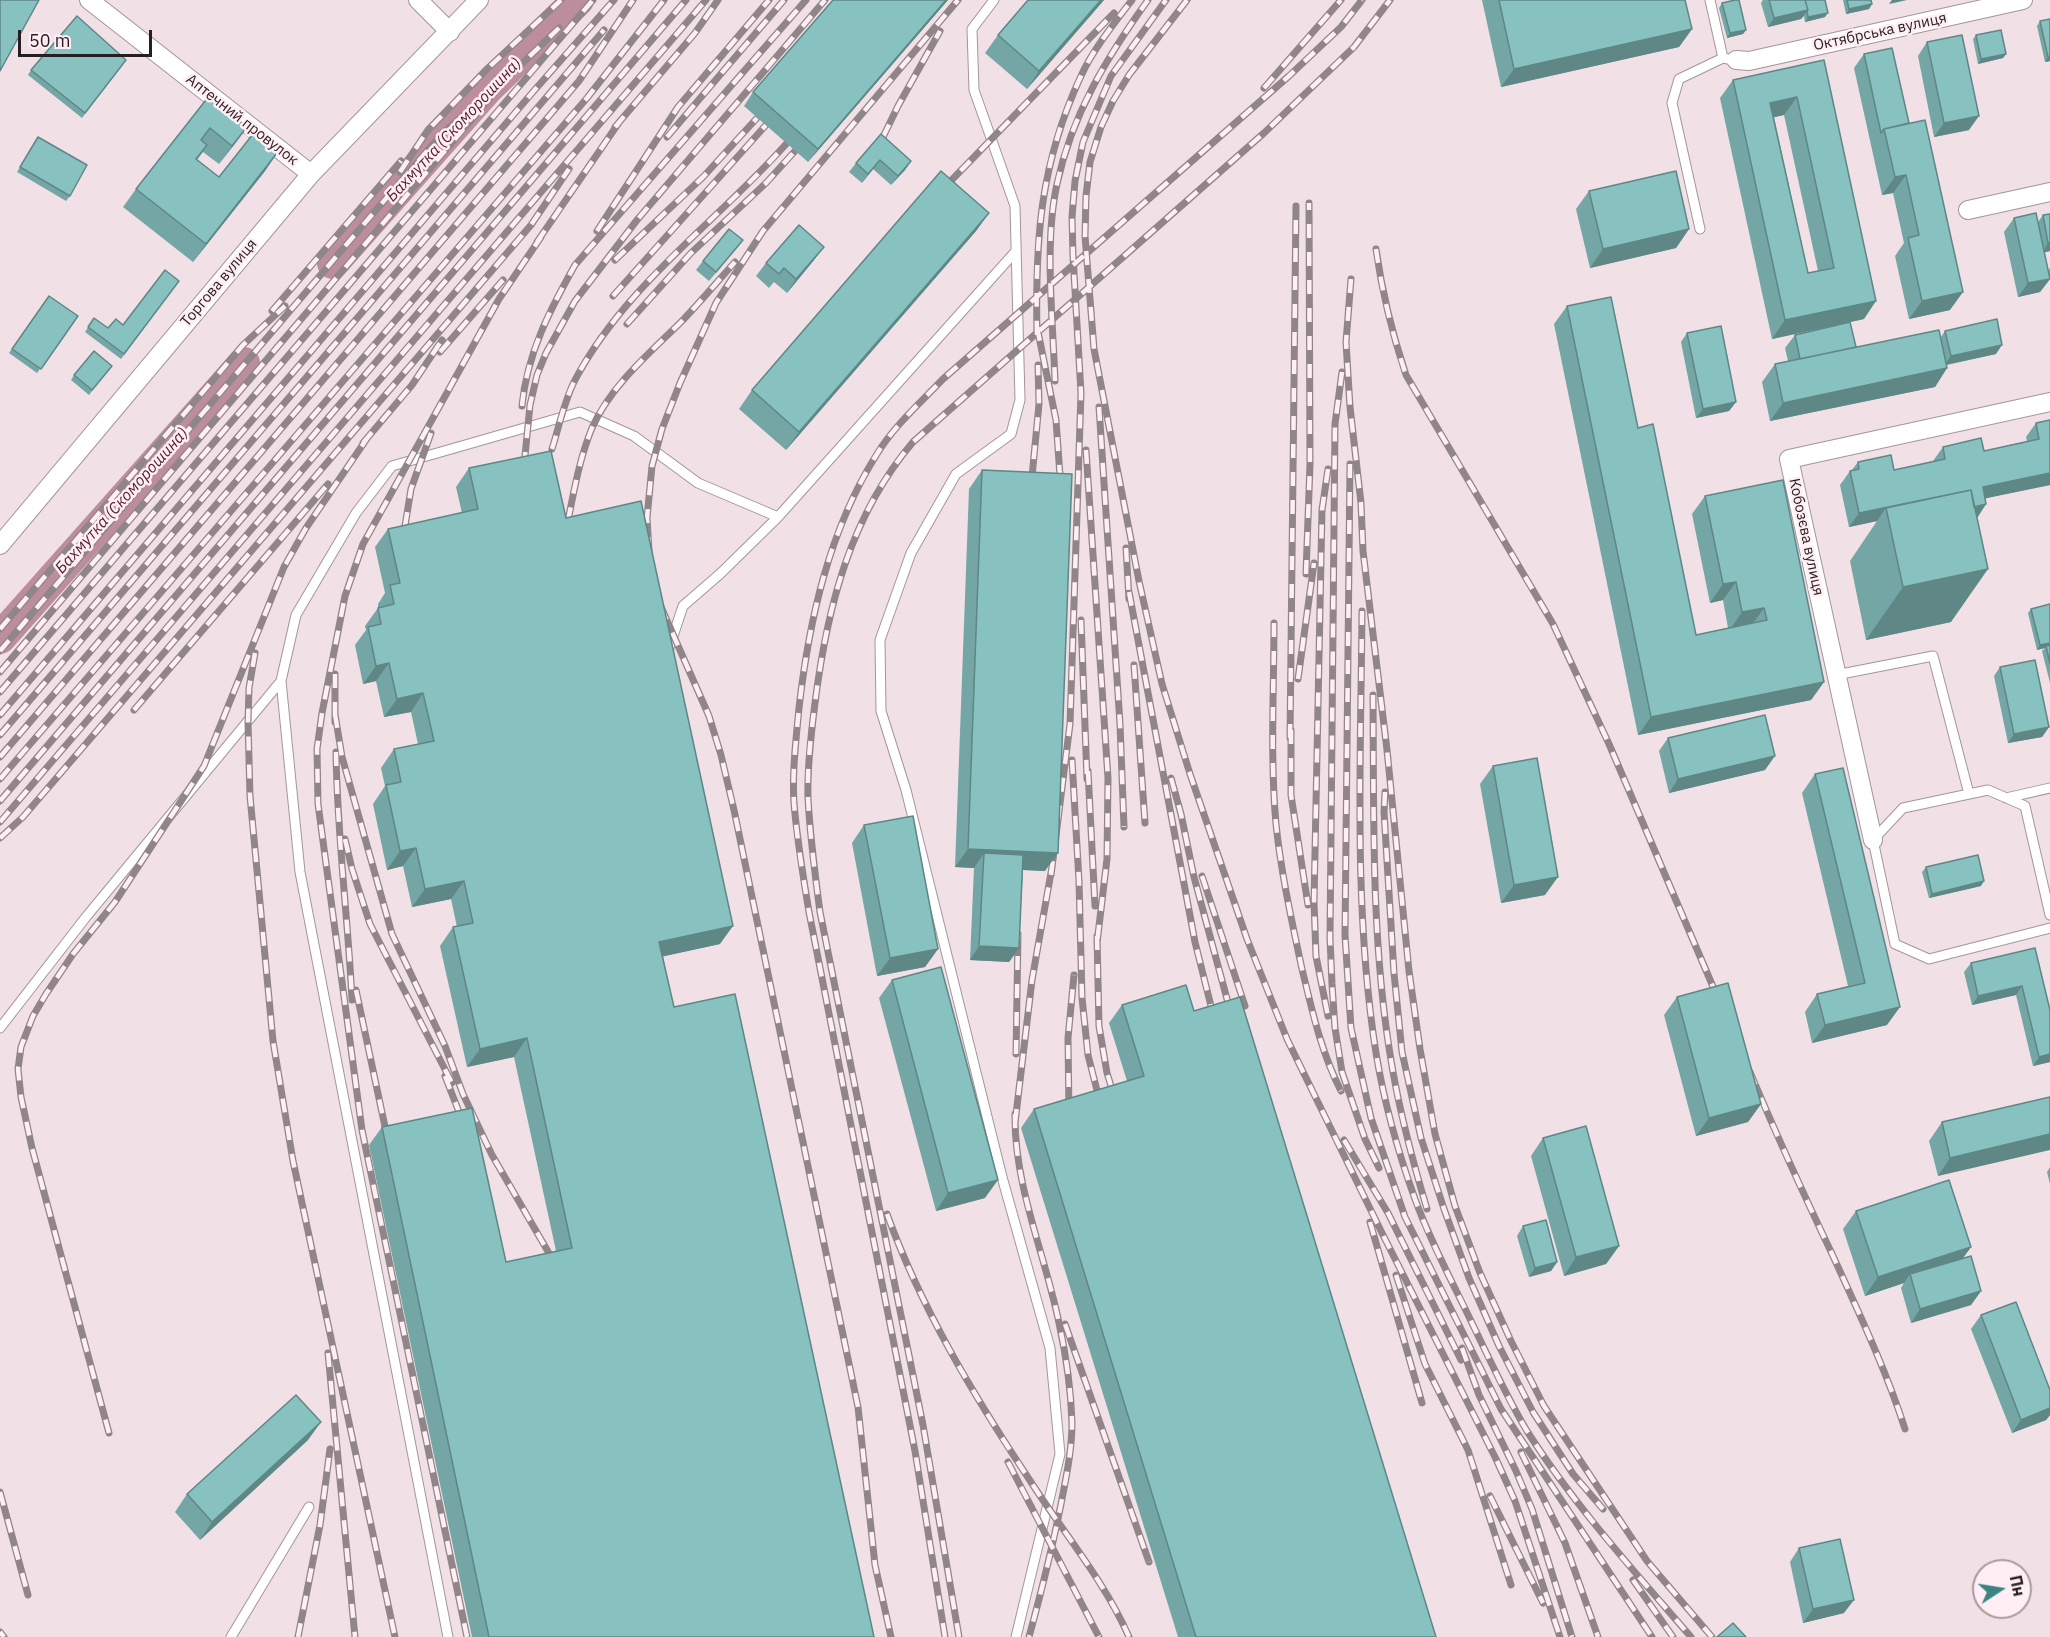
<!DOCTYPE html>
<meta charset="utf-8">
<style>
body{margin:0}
#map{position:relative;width:2050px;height:1637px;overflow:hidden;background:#f1e1e6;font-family:"IBM Plex Sans",sans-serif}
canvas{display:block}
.north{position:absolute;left:1972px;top:1559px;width:60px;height:60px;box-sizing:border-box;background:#ffeef3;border:2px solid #a89b9f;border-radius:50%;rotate:78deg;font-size:16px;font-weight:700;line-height:24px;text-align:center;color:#251f21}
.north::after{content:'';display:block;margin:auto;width:21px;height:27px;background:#3b8484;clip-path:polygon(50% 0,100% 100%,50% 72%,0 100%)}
.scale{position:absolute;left:18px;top:30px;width:134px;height:27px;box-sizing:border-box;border:3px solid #251f21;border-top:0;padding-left:8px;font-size:18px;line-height:21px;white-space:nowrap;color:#251f21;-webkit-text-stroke:4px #ffeef3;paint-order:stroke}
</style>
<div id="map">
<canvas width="2050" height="1637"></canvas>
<div class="north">Пн</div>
<div class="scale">50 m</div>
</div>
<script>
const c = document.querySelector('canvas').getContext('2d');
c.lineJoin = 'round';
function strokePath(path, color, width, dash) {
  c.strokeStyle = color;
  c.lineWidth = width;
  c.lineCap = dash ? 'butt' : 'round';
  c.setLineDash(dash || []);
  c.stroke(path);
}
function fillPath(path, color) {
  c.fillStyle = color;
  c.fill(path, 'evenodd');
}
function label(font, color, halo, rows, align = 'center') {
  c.font = font + ' "IBM Plex Sans",sans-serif';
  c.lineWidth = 5;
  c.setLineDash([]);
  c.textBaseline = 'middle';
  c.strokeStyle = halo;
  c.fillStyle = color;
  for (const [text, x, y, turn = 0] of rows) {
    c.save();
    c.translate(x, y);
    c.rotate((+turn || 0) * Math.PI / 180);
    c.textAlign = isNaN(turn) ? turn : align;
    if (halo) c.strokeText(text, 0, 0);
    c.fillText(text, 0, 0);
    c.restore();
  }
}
strokePath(new Path2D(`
 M333 263 488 88 578 0
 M0 638 244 363`), '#bc8e9d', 32);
const service = new Path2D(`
 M994 0 972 29 974 90 1015 206 1020 400 1011 434 956 474 911 553 880 640 881 711 906 790 1002 1177 1050 1348 1060 1454 1016 1637
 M1710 0 1723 58 1728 59
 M1700 229 1672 103 1679 79 1723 58
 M668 651 683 606 721 573 778 517 1016 251
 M1836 675 1933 656 1969 794
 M2006 798 2050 788
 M2050 915 2025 806 1988 790 1903 808 1873 840 1895 944 1929 959 2050 928
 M0 1028 86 917 281 681
 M231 1637 309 1507
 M448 1637 300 872 281 681 296 615 356 513 392 466 580 412 634 436 698 483 778 517`);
const minor = new Path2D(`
 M89 0 311 174
 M418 0 450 32
 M1736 60 1749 61 2023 0
 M1968 210 2050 192
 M0 545 311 174 479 0
 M1873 840 1789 459 2050 402`);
strokePath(service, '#a4959a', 11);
strokePath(minor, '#a4959a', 20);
strokePath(service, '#fff', 9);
strokePath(minor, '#fff', 18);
const rail = new Path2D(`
 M1187 0 1129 75 1113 101 1101 127 1090 162 1086 196 1085 236 1094 349 1139 581 1162 684 1190 774 1247 939 1287 1039 1383 1235 1496 1459 1515 1501 1560 1637
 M1264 88 1341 0
 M615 127 695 33 718 0
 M667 137 784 0
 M883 137 898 106 940 31
 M400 172 428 130 487 69 561 0
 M941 191 1114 13
 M597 231 678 107 769 0
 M537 242 620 121
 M1376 249C1382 292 1392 333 1406 375L1553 624 1609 744 1720 1003
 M615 260 703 177 757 118
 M1351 279 1346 342 1350 407 1361 503 1363 551 1387 750 1409 971 1420 1049 1435 1134 1455 1206 1480 1273 1511 1341 1544 1406 1647 1561 1712 1637
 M613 296 766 125
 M272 311 401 161
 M627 324 691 253 766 183 795 151
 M1037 327 1056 420 1061 490
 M1037 335C1035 239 1040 164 1081 76 1092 51 1115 22 1132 0
 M440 352 503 280
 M1342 372 1335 424 1330 938 1332 984 1335 1028 1342 1072 1365 1139 1379 1168
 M1055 381C1053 321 1044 242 1057 184 1072 114 1107 57 1148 0
 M522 406C527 353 550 310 575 265L806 0
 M1099 407 1120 724 1124 827
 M363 443 412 385 442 340
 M552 449C559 427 564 401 575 380 625 285 717 222 787 143
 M1086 450 1108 778 1107 859 1097 943
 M1350 464 1345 935 1351 1028 1371 1118 1405 1217 1501 1409 1652 1637
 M524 466 530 405 537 375 546 353 575 301 637 220 825 0
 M1328 469 1322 510 1314 902 1316 956 1328 1016
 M1031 487 1039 404 1038 365
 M568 521C574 490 580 457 592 428 611 385 650 353 683 320 701 301 718 281 735 262
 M405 526 411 489 431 433
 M1126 548 1129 599
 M649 551 647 518 652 466 662 429 680 383 716 303 763 231 958 0
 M1306 574 1310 464 1309 203
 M1129 592 1195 942 1213 1014
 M661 607 709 716 721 755 734 810 858 1407 875 1565 891 1637
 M1362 611C1361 758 1353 907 1376 1053 1384 1102 1398 1152 1415 1199 1430 1241 1452 1281 1471 1321 1489 1358 1506 1396 1527 1431 1574 1505 1634 1571 1691 1637
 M1081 620 1087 779
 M1274 623C1274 690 1270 758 1276 824 1281 873 1292 922 1302 969 1312 1010 1321 1052 1341 1091
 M0 629 243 345 285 306
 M0 651 370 217 442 134 472 108
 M255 653 249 688 248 722 250 796 273 1041 293 1161 395 1637
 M1134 665 1145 823
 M0 672 507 78 559 28
 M335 674V722
 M1298 679 1314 563
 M0 692 593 0
 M1373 695C1374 815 1371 936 1390 1054 1398 1106 1412 1159 1427 1209
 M134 710 328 484
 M335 714 342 757 392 934 445 1046 463 1094 492 1155 550 1255
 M0 715 532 93 614 0
 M1291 730V795L1308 905
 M0 735 604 30
 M1290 738 1296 206
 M336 752C337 835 348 917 352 1000
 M0 757 579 81 633 0
 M1072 760 1079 881 1082 998 1088 1055 1101 1106
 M1088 771 1095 906
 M1171 778 1181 814 1194 877 1230 1010
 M0 779 587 98 664 0
 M1385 792 1384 812 1394 973 1402 1052 1421 1138 1444 1209 1469 1278 1499 1346 1533 1412 1573 1474 1603 1509
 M0 801 686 0
 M0 822 706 0
 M0 838 23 817 531 225 569 169
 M345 839 352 869 370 924 452 1083
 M1051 875 1070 724 1081 393 1073 256 1072 217 1075 181 1083 142 1111 76 1166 0
 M1202 876 1245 1006
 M1097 936 1099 1026 1107 1073 1116 1102
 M356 990 387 1136
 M1016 1054 1018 934
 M1750 1072C1776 1134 1804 1195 1833 1256 1859 1313 1886 1370 1905 1429
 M445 1076 459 1112
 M1015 1114C1014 1186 1045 1254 1059 1323 1066 1355 1071 1390 1072 1423 1072 1450 1066 1478 1061 1504 1052 1549 1041 1593 1029 1637
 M1069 1115 1068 1038 1074 975
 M1015 1123 1032 980 1052 867
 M1344 1140 1388 1213 1461 1360
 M887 1214C921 1308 974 1396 1029 1479 1062 1531 1104 1580 1129 1637
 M1370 1222 1422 1403
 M1396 1275 1425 1364 1468 1450 1511 1585
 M1065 1324 1149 1562
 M1462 1348 1479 1395 1516 1471 1532 1509 1572 1637
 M328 1353 355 1637
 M109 1433 32 1148 21 1097 18 1069 21 1047 33 1016 46 994 73 954 115 902 204 766 284 567 306 528 368 437
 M1521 1452 1565 1543 1598 1637
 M1008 1462 1099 1637
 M0 1492 28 1595
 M1490 1496 1543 1603
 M1633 1580 1673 1637
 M0 1632 4 1637
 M298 1637 320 1525 330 1449
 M467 1637 362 1130 318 804 317 749 322 713 345 596 363 544 499 299 541 237
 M945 1637 915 1451 809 912C803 876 797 840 794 803 792 772 796 740 799 708 809 620 829 530 877 454 894 426 920 403 943 379L1289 76 1341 27 1362 0
 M959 1637 923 1425 820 912C815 874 810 837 808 798 807 767 811 734 815 703 827 608 850 516 913 442L1264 133 1354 47 1390 0`);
strokePath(rail, '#908588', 7);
strokePath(rail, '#ffeef3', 4.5, [14]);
fillPath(new Path2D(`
 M833 0H948L808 162 744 106 753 92Z
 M1028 0H1104L1027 89 985 53 998 35Z
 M1482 0H1685L1692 29 1679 47 1501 87Z
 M1763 0H1825V17L1805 22 1804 16 1801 19 1768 27 1761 3Z
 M1843 0H1871L1872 4 1869 9 1846 14Z
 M1722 3 1746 30 1743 34 1727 38 1719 8Z
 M2040 21 2050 61 2045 62 2037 26Z
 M1976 35 2006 54 2003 58 1978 64 1973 39Z
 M1927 42 1969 130 1934 137 1918 56Z
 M1892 48 1950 310 1909 319 1895 256 1904 243 1893 193 1882 195 1854 68 1864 54Z
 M126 60 82 118 28 75 31 70Z
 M1824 60 1864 319 1772 339 1720 98 1733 80ZM1784 115 1818 271 1808 273 1774 117Z
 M209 96 247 127 219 164 203 152 197 160 219 177 277 153 265 171 193 262 123 207 136 189Z
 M881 134 911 161 905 170 891 185 873 169 862 183 849 172 856 163Z
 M38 137 70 196 66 201 17 172Z
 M1589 191 1689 229 1676 248 1590 268 1576 209Z
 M989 213 976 231 786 450 739 409 752 390Z
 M2050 214V251L2044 252 2048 271 2050 268V281V279L2040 292 2018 297 2004 232 2014 218 2038 222 2043 215Z
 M743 240 736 249 709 281 696 270 703 261Z
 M814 260 787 293 774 282 769 288 756 276 766 263Z
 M179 281 121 359 85 332 94 318 108 328 123 325Z
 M49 296 78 316 37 373 9 353Z
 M1567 306 1638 428 1696 635 1728 628 1723 600 1710 603 1692 514 1705 496 1824 682 1811 700 1638 735 1554 324Z
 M1945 331 1996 354 1947 365V368L1935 387 1770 421 1762 382 1775 364 1788 361 1785 348 1795 335 1856 347 1941 337Z
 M1687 333 1736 402 1729 411 1696 418 1681 342Z
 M112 366 89 395 71 380 74 375Z
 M2050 420V485L1985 498 1986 504 1977 518 1951 622 1866 640 1850 561 1877 521 1849 527 1840 485 1850 471 1852 470 1858 462 1894 470 1933 461 1943 447 1984 451 2027 441 2026 437 2036 423Z
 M469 468 566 518 720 944 663 956 674 1007 874 1637H472L369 1145 382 1127 506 1262 556 1251 514 1057 467 1067 440 946 453 927H457L451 899 412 907 403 866 387 870 373 804 385 786 381 768 394 749 418 744 411 712 384 717 376 681 363 684 355 645 366 630 365 626 378 608V604L385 593 375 547 388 529 462 513 456 487Z
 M982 470 1045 871 1023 870 1019 948 1009 962 970 960 974 868 955 867 969 489Z
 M2050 604V683L2042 651 2045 648 2037 650 2028 613 2031 609Z
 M2000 667 2049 727 2042 737 2008 743 1994 676Z
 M1668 738 1765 770 1669 793 1659 751Z
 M1493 766 1545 895 1501 903 1480 784Z
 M1815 774 1887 1025 1812 1043 1805 1012 1817 994 1848 986 1802 793Z
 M864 825 938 949 925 967 877 976 852 843Z
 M1926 867 1981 886 1929 898 1922 872Z
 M2035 948 2050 1010V1062L2033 1066 2016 995 1972 1005 1964 972 1971 963Z
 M892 980 985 1198 936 1211 879 998Z
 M1677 997 1761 1104 1748 1122 1696 1136 1664 1015Z
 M1122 1005 1194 1011 1436 1637H1178L1021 1128 1034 1109 1127 1081 1109 1023Z
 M2050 1097 1938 1176 1929 1141 1942 1122Z
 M1543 1138 1619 1246 1606 1264 1564 1276 1531 1156Z
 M2050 1167V1184L2047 1172Z
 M1856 1211 1971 1247 1962 1259 1981 1291 1971 1305 1911 1323 1901 1288 1904 1283 1865 1296 1843 1229Z
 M1523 1226 1557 1262 1551 1271 1529 1277 1517 1236Z
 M1981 1315 2050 1390V1415L2046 1420 2012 1433 1971 1329Z
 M308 1440 200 1540 175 1512 187 1494Z
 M1799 1548 1844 1613 1803 1623 1790 1562Z`), '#74a6a5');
fillPath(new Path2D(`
 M946 0H948L808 162 818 149Z
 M1101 0H1104L1027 89 1039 71Z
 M1892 0H1907L1889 4Z
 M1872 4 1869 9 1846 14 1849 9Z
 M1808 10 1801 19 1768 27 1774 18Z
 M1828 13 1825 17 1805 22 1808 17Z
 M1692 29 1679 47 1501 87 1514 69Z
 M1746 30 1743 34 1727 38 1730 33Z
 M2006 54 2003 58 1978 64 1981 59Z
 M2048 57H2050V61L2045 62Z
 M1797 97 1784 115 1758 121 1770 103Z
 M1979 116 1969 130 1934 137 1944 123Z
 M247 127 234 145 219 164 232 146Z
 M277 153 265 171 193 262 206 244Z
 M880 160 873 169 862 183 868 174Z
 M911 161 905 170 891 185 898 176Z
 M1906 175 1893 193 1882 195 1895 177Z
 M989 213 976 231 786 450 799 432Z
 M1689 229 1676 248 1590 268 1603 249Z
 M2048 243H2050V251L2042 253Z
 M824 247 814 260 787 293 796 279Z
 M2050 279 2040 292 2018 297 2028 283Z
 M1963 292 1950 310 1909 319 1922 301Z
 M1876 301 1864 319 1772 339 1785 320Z
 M2002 345 1996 354 1944 365 1951 356Z
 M1947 368 1935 387 1770 421 1783 403Z
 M1736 402 1729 411 1696 418 1703 409Z
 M2050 473V485L1973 501 1983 487Z
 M1963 491 1886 508 1877 521 1849 527 1859 513Z
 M1986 504 1977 518 1967 508Z
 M1988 569 1951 622 1866 640 1903 587Z
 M1736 582 1723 600 1710 603 1723 584Z
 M1764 608 1751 626 1729 631 1742 612Z
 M2050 643V646H2046L2045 648 2037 650 2040 645Z
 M389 663 376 681 363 684 376 666Z
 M1824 682 1811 700 1638 735 1651 717Z
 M423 693 411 712 384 717 397 699Z
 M2049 727 2042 737 2008 743 2014 734Z
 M1775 756 1765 770 1669 793 1678 779Z
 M416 848 403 866 387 870 400 851Z
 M968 849 1058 853 1045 871 983 868 984 853 974 868 955 867Z
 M1558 877 1545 895 1501 903 1514 885Z
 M464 881 451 899 412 907 425 889Z
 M1984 881 1981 886 1929 898 1932 894Z
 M733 926 720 944 647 960 659 942Z
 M979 946 1019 948 1009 962 970 960Z
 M938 949 925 967 877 976 890 958Z
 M2022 986 2016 995 1972 1005 1978 996Z
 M1900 1007 1887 1025 1812 1043 1825 1025Z
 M527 1038 514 1057 467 1067 480 1049Z
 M2050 1054V1062L2033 1066 2039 1057Z
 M1761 1104 1748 1122 1696 1136 1709 1118Z
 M2050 1134V1150L1938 1176 1950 1158Z
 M998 1180 985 1198 936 1211 948 1193Z
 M1619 1246 1606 1264 1564 1276 1576 1257Z
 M1971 1247 1958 1265 1910 1274 1904 1283 1865 1296 1878 1277Z
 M1557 1262 1551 1271 1529 1277 1535 1268Z
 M1981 1291 1971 1305 1911 1323 1920 1309Z
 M2050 1408V1415L2046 1420 2012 1433 2021 1420Z
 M321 1422 308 1440 200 1540 212 1522Z
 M1854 1600 1844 1613 1803 1623 1813 1609Z`), '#5e8786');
const building = new Path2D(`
 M0 0H39L0 71Z
 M833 0H946L818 149 753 92Z
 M1028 0H1101L1039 71 998 35Z
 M1499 0H1685L1692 29 1514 69Z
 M1735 0H1739L1746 30 1730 33 1722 3Z
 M1769 0H1805L1808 10 1774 18Z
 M1805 0H1825L1828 13 1808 17 1807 11 1808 10Z
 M1847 0H1871L1872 4 1849 9Z
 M77 16 126 60 85 113 31 70Z
 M2050 19V57H2048L2040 21Z
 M2001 30 2006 54 1981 59 1976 35Z
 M1962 35 1979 116 1944 123 1927 42Z
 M1892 48 1909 123 1884 129 1881 133 1864 54Z
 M1824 60 1876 301 1785 320 1733 80ZM1797 97 1834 268 1808 273 1770 103Z
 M209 96 247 127 232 146 210 128 201 140 207 145 196 159 219 177 253 134 277 153 206 244 136 189Z
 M1925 120 1963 292 1922 301 1908 238 1919 235 1906 175 1895 177 1884 129Z
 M881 134 911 161 898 176 880 160 868 174 856 163Z
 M38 137 87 165 70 196 20 167Z
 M941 171 989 213 799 432 752 390Z
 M1676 171 1689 229 1603 249 1589 191Z
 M2036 213 2050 279 2028 283 2014 218Z
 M2050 214V243H2048L2043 215Z
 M799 225 824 247 796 279 784 268 779 274 766 263Z
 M729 229 743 240 716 272 703 261Z
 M165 270 179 281 124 354 88 327 94 318 108 328 116 319 123 325Z
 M49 296 78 316 41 369 12 349Z
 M1611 297 1638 428 1653 424 1696 635 1767 620 1764 608 1742 612 1736 582 1723 584 1705 496 1783 480 1824 682 1651 717 1567 306Z
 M1997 319 2002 345 1951 356 1945 331Z
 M1850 322 1856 347 1800 359 1795 335Z
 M1721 326 1736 402 1703 409 1687 333Z
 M1939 330 1947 368 1783 403 1775 364Z
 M94 351 112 366 92 390 74 375Z
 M2050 420V473L1983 487 1986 504 1974 507 1971 490 1859 513 1850 471 1859 469 1858 462 1891 455 1894 470 1945 459 1943 447 1981 438 1984 451 2039 439 2036 423Z
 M551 451 566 518 641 501 733 926 659 942 674 1007 735 994 874 1637H489L382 1127 472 1108 506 1262 572 1248 527 1038 480 1049 453 927 473 923 464 881 425 889 416 848 400 851 386 785 401 782 394 749 434 741 423 693 397 699 389 663 376 666 368 627 381 624 378 608 394 604 390 585 400 583 388 529 478 509 469 468Z
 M982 470 1072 474 1058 853 968 849Z
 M1971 490 1988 569 1903 587 1886 508Z
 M2050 604V643L2040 645 2031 609Z
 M2050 645V664L2046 646Z
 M2035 660 2049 727 2014 734 2000 667Z
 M1765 715 1775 756 1678 779 1668 738Z
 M1537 758 1558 877 1514 885 1493 766Z
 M1843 768 1900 1007 1825 1025 1817 994 1865 983 1815 774Z
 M913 816 938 949 890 958 864 825Z
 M984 853 1023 855 1019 948 979 946Z
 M1978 855 1984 881 1932 894 1926 867Z
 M2035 948 2050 1010V1054L2039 1057 2022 986 1978 996 1971 963Z
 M941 967 998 1180 948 1193 892 980Z
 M1728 983 1761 1104 1709 1118 1677 997Z
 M1186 985 1194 1011 1240 997 1436 1637H1196L1034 1109 1144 1076 1122 1005Z
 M2050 1097V1134L1950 1158 1942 1122Z
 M1586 1126 1619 1246 1576 1257 1543 1138Z
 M1949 1180 1971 1247 1878 1277 1856 1211Z
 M1546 1220 1557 1262 1535 1268 1523 1226Z
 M1971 1256 1981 1291 1920 1309 1910 1274Z
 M2016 1302 2050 1390V1408L2021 1420 1981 1315Z
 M296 1395 321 1422 212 1522 187 1494Z
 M1840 1539 1854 1600 1813 1609 1799 1548Z
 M1733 1623 1746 1637H1717Z`);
fillPath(building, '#87c1c0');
strokePath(building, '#5e8786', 1.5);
label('15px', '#251f21', '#ffeef3', [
 ["Октябрська вулиця",1880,32,-12],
 ["Аптечний провулок",242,120,38],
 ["Торгова вулиця",219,283,-50],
 ["Кобозєва вулиця",1806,537,78]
]);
label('italic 16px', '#551c34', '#ffeef3', [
 ["Бахмутка (Скоморошина)",454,130,-47],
 ["Бахмутка (Скоморошина)",122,501,-48]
]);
</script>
